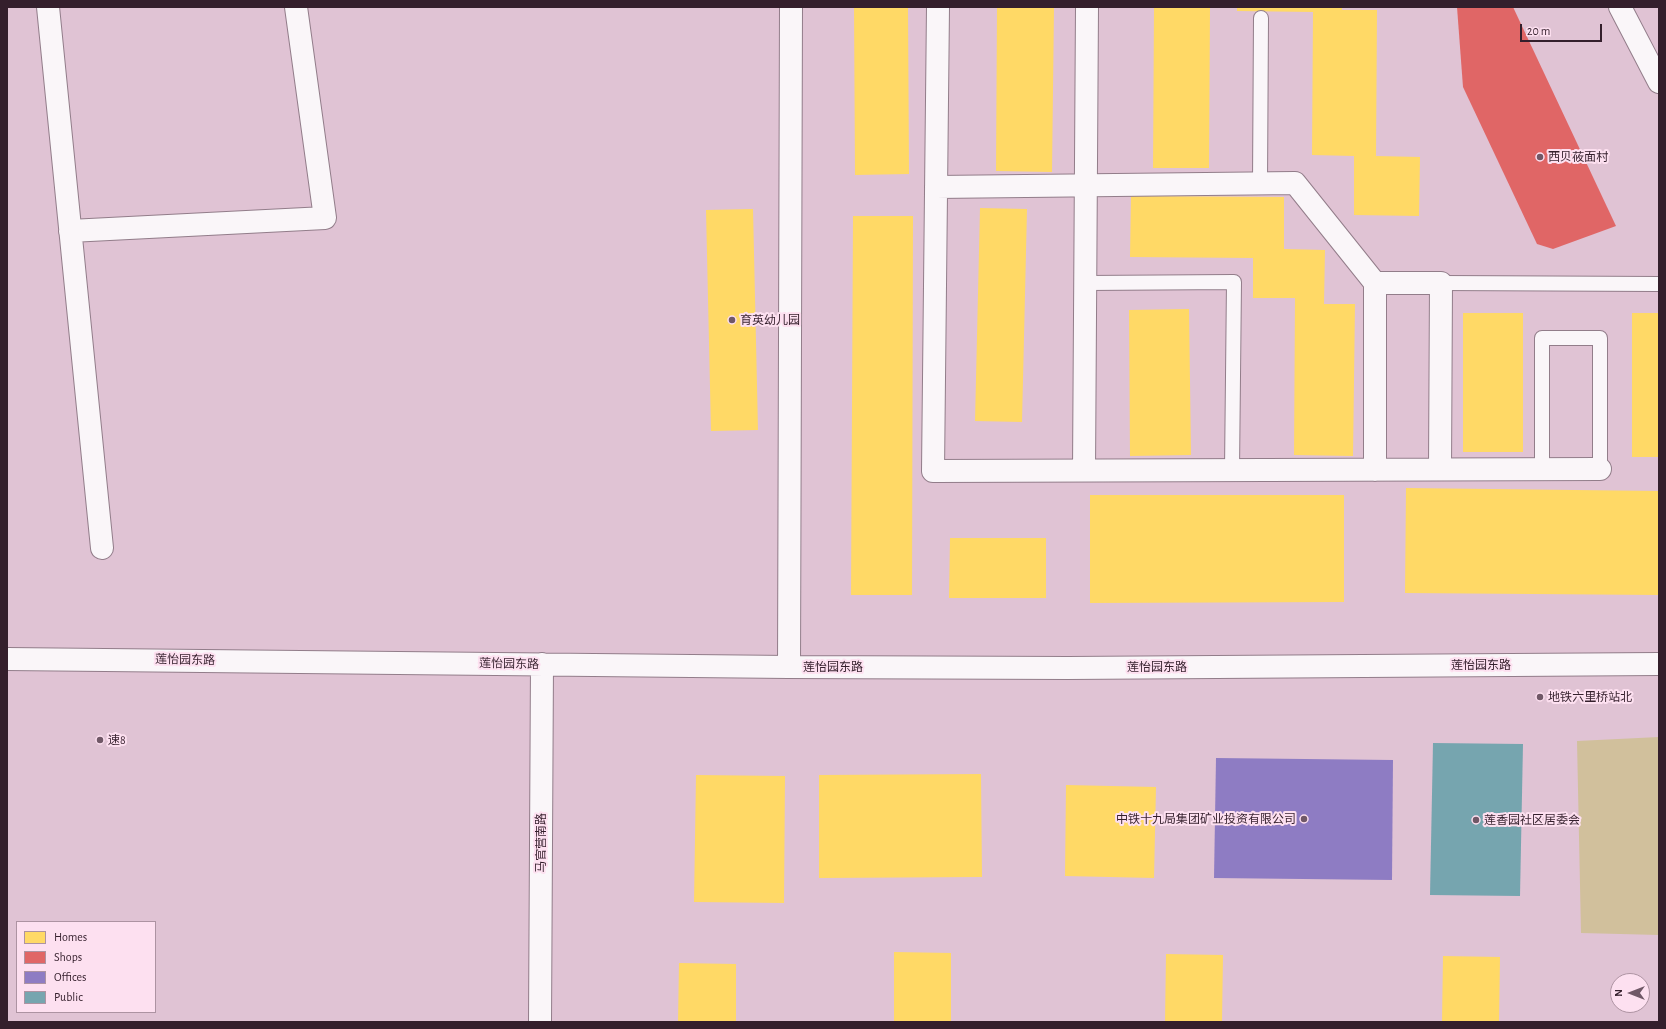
<!DOCTYPE html>
<meta charset="utf-8">
<style>
body{margin:0}
#map{position:relative;width:1666px;height:1029px;overflow:hidden;background:#e0c3d4;font-family:"Alegreya Sans",sans-serif}
canvas{display:block}
.frame{position:absolute;inset:0;border:8px solid #341f2c;pointer-events:none}
.legend{position:absolute;left:16px;top:921px;width:140px;height:92px;box-sizing:border-box;background:#fde0f0;border:1px solid #ad93a2;margin:0;padding:5px 7px;list-style:none;font-size:12px;color:#341f2c}
.legend li{display:flex;align-items:center;gap:8px;height:20px}
.legend b{width:20px;border:1px solid #ad93a2}
.north{position:absolute;left:1610px;top:973px;width:40px;height:40px;box-sizing:border-box;background:#fde0f0;border:1px solid #ad93a2;border-radius:50%;rotate:270deg;font-size:11px;font-weight:700;line-height:16px;text-align:center;color:#341f2c}
.north::after{content:'';display:block;margin:auto;width:14px;height:18px;background:#705867;clip-path:polygon(50% 0,100% 100%,50% 72%,0 100%)}
.scale{position:absolute;left:1520px;top:24px;width:82px;height:18px;box-sizing:border-box;border:2px solid #341f2c;border-top:0;padding-left:5px;font-size:12px;line-height:14px;white-space:nowrap;color:#341f2c;-webkit-text-stroke:3px #fde0f0;paint-order:stroke}
</style>
<div id="map">
<canvas width="1666" height="1029"></canvas>
<div class="frame"></div>
<ul class="legend">
<li><b style="height:11px;background:#ffd966"></b>Homes</li>
<li><b style="height:11px;background:#e06666"></b>Shops</li>
<li><b style="height:11px;background:#8e7cc3"></b>Offices</li>
<li><b style="height:11px;background:#76a5af"></b>Public</li>
</ul>
<div class="north">N</div>
<div class="scale">20 m</div>
</div>
<script>
const c = document.querySelector('canvas').getContext('2d');
c.lineJoin = 'round';
function fillPath(path, color) {
  c.fillStyle = color;
  c.fill(path, 'evenodd');
}
function strokePath(path, color, width, dash) {
  c.strokeStyle = color;
  c.lineWidth = width;
  c.lineCap = dash ? 'butt' : 'round';
  c.setLineDash(dash || []);
  c.stroke(path);
}
function label(font, color, halo, rows, align = 'center') {
  c.font = font + ' "Alegreya Sans","Noto Sans SC",sans-serif';
  c.lineWidth = 4;
  c.setLineDash([]);
  c.textBaseline = 'middle';
  c.strokeStyle = halo;
  c.fillStyle = color;
  for (const [text, x, y, turn = 0] of rows) {
    c.save();
    c.translate(x, y);
    c.rotate((+turn || 0) * Math.PI / 180);
    c.textAlign = isNaN(turn) ? turn : align;
    if (halo) c.strokeText(text, 0, 0);
    c.fillText(text, 0, 0);
    c.restore();
  }
}
fillPath(new Path2D(`
 M1659 737V935L1581 933 1577 741Z`), '#d1c09c');
fillPath(new Path2D(`
 M854 7H908L909 174 855 175Z
 M997 7H1054L1052 172 996 171Z
 M1154 7H1210L1209 168H1153Z
 M1237 7H1342V10H1377L1376 156 1420 157 1419 216 1354 215V156L1312 155 1313 12 1237 11Z
 M1131 196 1284 197V249L1325 250 1324 304H1355L1353 456 1294 455 1295 298H1253V258L1130 257Z
 M980 208 1027 209 1022 422 975 421Z
 M753 209 758 430 711 431 706 210Z
 M853 216H913L912 595H851Z
 M1189 309 1191 455 1130 456 1129 310Z
 M1463 313H1523V452H1463Z
 M1632 313H1659V457H1632Z
 M1406 488 1659 491V595L1405 593Z
 M1090 495H1344V602L1090 603Z
 M950 538H1046V598H949Z
 M981 774 982 877 819 878V775Z
 M696 775 785 776 784 903 694 902Z
 M1066 785 1156 787 1154 878 1065 876Z
 M894 952 951 953V1022H894Z
 M1166 954 1223 955 1222 1022H1165Z
 M1443 956 1500 957 1499 1022H1442Z
 M679 963 736 964V1022H678Z`), '#ffd966');
fillPath(new Path2D(`
 M1457 7H1513L1616 226 1553 249 1537 244 1463 87Z`), '#e06666');
fillPath(new Path2D(`
 M1216 758 1393 760 1392 880 1214 878Z`), '#8e7cc3');
fillPath(new Path2D(`
 M1433 743 1523 744 1520 896 1430 895Z`), '#76a5af');
const service = new Path2D(`
 M1260 183 1261 18
 M1086 283 1234 282 1232 470
 M1441 283 1659 284
 M1542 469V338H1600V469`);
const minor = new Path2D(`
 M48 7 102 548
 M938 7 933 471 1600 469
 M936 187 1295 183 1375 283
 M70 231 325 218 296 7
 M1084 470 1087 7
 M1375 470V283H1441L1440 469`);
const tertiary = new Path2D(`
 M1620 7 1659 82
 M7 659 789 667 1068 668 1659 664
 M789 667 791 7
 M540 1022 542 664`);
strokePath(service, '#927d8a', 16);
strokePath(minor, '#927d8a', 24);
strokePath(tertiary, '#927d8a', 24);
strokePath(service, '#faf6f9', 14);
strokePath(minor, '#faf6f9', 22);
strokePath(tertiary, '#faf6f9', 22);
for (const [x, y, r, color] of [
 [1540,157,4,"#705867"],
 [732,320,4,"#705867"],
 [1540,697,4,"#705867"],
 [100,740,4,"#705867"],
 [1304,819,4,"#705867"],
 [1476,820,4,"#705867"]
]) {
  const dot = new Path2D();
  dot.arc(x, y, r, 0, 2 * Math.PI);
  c.fillStyle = color;
  c.fill(dot);
  strokePath(dot, '#fde0f0', 1.5);
}
label('12px', '#341f2c', '#fde0f0', [
 ["西贝莜面村",1548,157],
 ["育英幼儿园",740,320],
 ["地铁六里桥站北",1548,697],
 ["速8",108,740],
 ["中铁十九局集团矿业投资有限公司",1296,819,"right"],
 ["莲香园社区居委会",1484,820]
], 'left');
label('12px', '#341f2c', '#fde0f0', [
 ["莲怡园东路",185,660,1],
 ["莲怡园东路",509,664,1],
 ["莲怡园东路",1481,665],
 ["莲怡园东路",833,667],
 ["莲怡园东路",1157,667],
 ["马官营南路",541,843,-90]
]);
</script>
